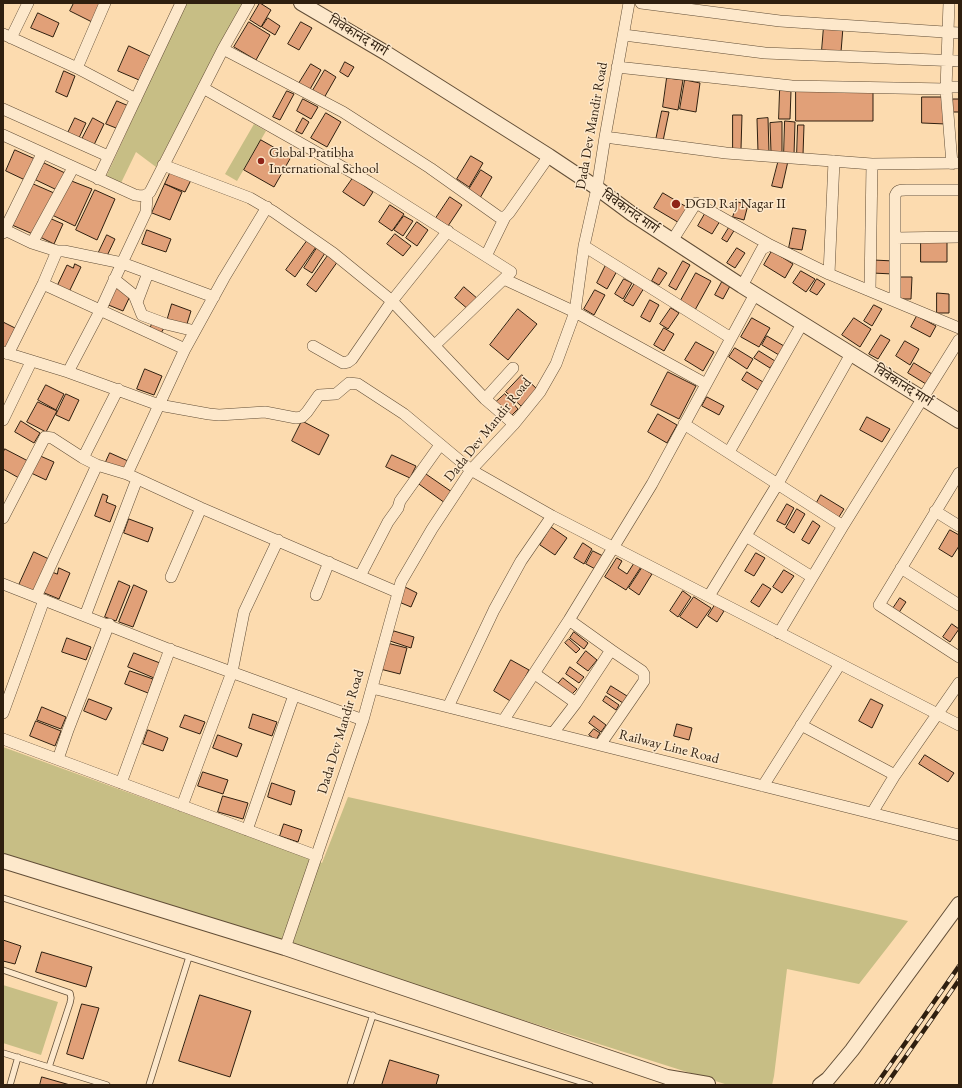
<!DOCTYPE html>
<meta charset="utf-8">
<style>
body{margin:0}
#map{position:relative;width:962px;height:1088px;overflow:hidden;background:#fcdbaf;font-family:"EB Garamond",serif}
canvas{display:block}
.frame{position:absolute;inset:0;border:4px solid #2f1f0f;pointer-events:none}
</style>
<div id="map">
<canvas width="962" height="1088"></canvas>
<div class="frame"></div>
</div>
<script>
const c = document.querySelector('canvas').getContext('2d');
c.lineJoin = 'round';
function fillPath(path, color) {
  c.fillStyle = color;
  c.fill(path, 'evenodd');
}
function strokePath(path, color, width, dash) {
  c.strokeStyle = color;
  c.lineWidth = width;
  c.lineCap = dash ? 'butt' : 'round';
  c.setLineDash(dash || []);
  c.stroke(path);
}
function label(font, color, halo, rows, align = 'center') {
  c.font = font + ' "EB Garamond","Noto Serif Devanagari",serif';
  c.lineWidth = 3;
  c.setLineDash([]);
  c.textBaseline = 'middle';
  c.strokeStyle = halo;
  c.fillStyle = color;
  for (const [text, x, y, turn = 0] of rows) {
    c.save();
    c.translate(x, y);
    c.rotate((+turn || 0) * Math.PI / 180);
    c.textAlign = isNaN(turn) ? turn : align;
    if (halo) c.strokeText(text, 0, 0);
    c.fillText(text, 0, 0);
    c.restore();
  }
}
fillPath(new Path2D(`
 M186 3H242L156 167 136 152 121 183 106 177Z
 M254 124 266 131 237 181 225 174Z
 M3 747 322 863 348 797 908 921 859 984 787 969 774 1076 772 1085H728L3 855Z
 M3 985 58 1002 41 1055 3 1043Z`), '#c7be85');
const building = new Path2D(`
 M74 3H102L92 22 70 11Z
 M260 3 271 10 261 27 250 20Z
 M38 13 59 23 53 37 31 28Z
 M268 18 280 26 275 35 262 27Z
 M249 22 270 35 256 60 234 47Z
 M301 22 312 28 299 50 288 44Z
 M824 26 843 27 841 52 822 50Z
 M129 46 150 56 139 80 118 71Z
 M345 62 354 67 348 77 340 72Z
 M311 64 321 70 309 91 298 85Z
 M325 70 336 77 324 98 312 92Z
 M64 71 75 76 67 97 56 92Z
 M667 78 683 80 678 110 663 107Z
 M685 80 700 83 696 112 680 109Z
 M796 89H873V121H796Z
 M780 90 791 91 790 119H779Z
 M287 91 294 94 280 120 273 117Z
 M922 97H946V124L922 123Z
 M303 99 318 107 311 119 297 111Z
 M953 99H959V112H953Z
 M117 101 131 107 121 130 106 124Z
 M662 111 669 112 663 141 656 140Z
 M326 113 341 122 327 147 311 138Z
 M733 115H742L741 149H733Z
 M75 118 86 123 78 140 67 135Z
 M93 118 104 124 93 147 81 141Z
 M303 118 309 122 302 134 296 131Z
 M768 118 769 152H758L757 119Z
 M785 121 795 122 794 155H784Z
 M782 122V152H771L770 123Z
 M798 125H804L803 155H797Z
 M261 140 291 157 274 187 244 170Z
 M15 150 35 159 25 180 6 171Z
 M471 156 483 163 469 187 457 179Z
 M779 159 788 161 782 188 772 186Z
 M44 163 65 173 57 190 36 180Z
 M172 169 192 178 185 192 165 184Z
 M481 170 492 177 480 198 468 191Z
 M353 178 373 192 364 206 343 192Z
 M69 180 92 189 75 226 50 214Z
 M31 183 54 193 35 235 12 225Z
 M165 184 182 192 170 220 152 213Z
 M95 190 115 199 97 240 76 230Z
 M663 193 690 209 681 224 654 208Z
 M450 197 462 205 448 226 436 218Z
 M738 202 748 205 744 220 733 217Z
 M390 205 404 214 392 231 379 222Z
 M706 212 720 221 712 234 698 226Z
 M404 216 413 221 403 236 394 230Z
 M47 217 63 224 54 244 38 236Z
 M417 222 428 230 417 246 406 238Z
 M730 226 735 229 727 242 722 239Z
 M793 228 806 230 802 250 789 248Z
 M147 230 171 239 166 252 142 244Z
 M395 234 411 246 403 256 387 244Z
 M107 235 115 239 106 258 98 254Z
 M307 241 316 247 295 277 286 270Z
 M921 242H947V262H921Z
 M317 248 325 253 312 273 304 268Z
 M737 248 745 253 735 268 727 263Z
 M772 251 793 264 785 278 764 265Z
 M329 254 338 261 316 292 307 285Z
 M873 260 894 261 893 274 872 273Z
 M683 261 690 265 676 290 669 286Z
 M75 264 81 267 69 292 57 286 67 265 73 268Z
 M606 265 617 271 607 289 597 283Z
 M659 268 667 273 659 285 652 281Z
 M801 271 815 279 806 292 793 283Z
 M696 273 711 281 695 310 680 302Z
 M900 277H912L911 299H900Z
 M624 279 632 283 623 299 615 294Z
 M817 279 825 284 817 295 810 291Z
 M722 282 730 286 723 299 715 295Z
 M635 283 644 288 633 306 624 301Z
 M114 287 131 294 123 311 106 304Z
 M464 287 478 299 469 310 455 298Z
 M595 290 605 295 594 315 584 309Z
 M937 293 949 294V313H937Z
 M650 300 659 305 650 322 641 317Z
 M172 304 191 311 186 327 167 321Z
 M874 305 882 309 872 326 864 321Z
 M671 308 679 313 668 329 660 324Z
 M518 309 537 324 508 360 490 345Z
 M917 316 936 326 930 337 911 327Z
 M752 318 770 328 759 347 741 337Z
 M854 318 871 329 860 347 842 335Z
 M3 322 17 329 7 350 3 348Z
 M153 322 164 328 160 335 149 331Z
 M664 328 674 334 664 351 654 345Z
 M881 335 890 340 878 359 869 354Z
 M767 336 784 346 779 355 762 345Z
 M905 341 919 349 910 365 896 356Z
 M696 342 714 352 703 371 685 360Z
 M735 348 753 359 747 369 729 357Z
 M759 351 775 361 770 368 754 358Z
 M914 363 932 374 926 384 908 373Z
 M145 369 162 376 154 395 137 389Z
 M668 372 696 386 679 419 651 405Z
 M747 372 763 382 758 390 742 380Z
 M522 375 537 389 521 406 506 392Z
 M46 385 64 394 56 410 38 400Z
 M66 394 79 400 69 421 56 415Z
 M505 394 518 409 509 418 495 403Z
 M707 397 724 406 719 415 702 406Z
 M38 402 57 411 46 432 27 422Z
 M658 414 677 425 667 443 648 432Z
 M867 417 890 429 882 442 860 430Z
 M21 421 40 433 34 443 15 432Z
 M302 421 329 435 319 455 292 441Z
 M5 449 28 461 19 478 3 469V453Z
 M110 453 128 461 123 473 105 464Z
 M38 455 54 462 46 480 29 472Z
 M392 455 416 466 410 478 386 467Z
 M423 472 452 492 445 503 416 482Z
 M103 494 108 496 106 502 116 506 110 522 95 516Z
 M821 495 844 509 837 520 815 506Z
 M787 504 794 508 785 525 777 521Z
 M797 509 805 514 794 533 786 528Z
 M129 519 153 528 148 542 124 533Z
 M813 521 820 526 809 544 802 540Z
 M551 527 567 538 555 555 540 545Z
 M950 530 959 535V546L952 557 939 549Z
 M583 543 592 549 584 564 574 558Z
 M593 551 605 557 597 570 586 564Z
 M34 552 51 560 36 592 19 585Z
 M756 553 765 558 754 576 745 571Z
 M617 558 622 561 618 568 627 574 634 563 641 567 626 590 605 577Z
 M59 568 70 573 59 599 42 592 52 572 57 574Z
 M642 568 652 574 639 595 629 588Z
 M784 570 794 576 782 593 773 587Z
 M119 581 130 586 116 621 105 617Z
 M763 584 771 589 759 607 751 602Z
 M134 585 147 591 133 627 119 622Z
 M405 587 417 593 411 607 399 602Z
 M683 591 691 597 678 617 670 611Z
 M694 597 711 608 697 628 680 617Z
 M900 598 906 602 898 614 892 610Z
 M715 605 724 611 717 622 708 616Z
 M952 624 959 629 950 642 943 637Z
 M394 631 414 637 411 648 390 641Z
 M574 632 588 643 584 649 570 638Z
 M67 638 91 647 86 660 62 652Z
 M569 639 580 649 576 653 565 643Z
 M387 643 407 648 400 674 380 669Z
 M586 651 597 660 588 671 577 663Z
 M134 653 160 663 154 678 128 667Z
 M511 660 529 670 512 702 494 691Z
 M570 667 584 677 579 683 566 674Z
 M130 671 153 679 148 693 125 684Z
 M563 678 577 689 571 695 557 685Z
 M611 686 627 696 623 703 607 693Z
 M606 696 619 705 616 710 603 701Z
 M89 699 112 708 106 720 84 711Z
 M871 699 883 705 872 728 859 721Z
 M42 707 66 717 61 729 37 720Z
 M253 714 277 722 272 736 249 728Z
 M185 715 205 722 200 734 180 727Z
 M594 716 606 725 601 732 589 723Z
 M36 721 61 731 55 746 30 736Z
 M677 724 692 728 689 740 674 736Z
 M594 729 600 733 596 740 589 735Z
 M148 730 168 738 163 751 143 744Z
 M218 735 242 744 237 757 213 748Z
 M925 755 954 773 948 782 919 764Z
 M203 772 228 780 223 794 198 786Z
 M272 783 295 791 291 805 268 797Z
 M223 796 248 803 243 819 218 812Z
 M284 824 302 830 298 842 280 836Z
 M3 940 21 946 15 964 3 961Z
 M42 952 92 967 86 987 36 972Z
 M200 995 251 1011 230 1077 179 1061Z
 M82 1004 99 1008 83 1059 67 1054Z
 M390 1060 439 1075 436 1085H382Z
 M42 1077 70 1085H40Z`);
fillPath(building, '#e1a078');
strokePath(building, '#2f1f0f', 1);
const service = new Path2D(`
 M3 898 590 1085
 M3 970 70 993 71 998 70 1003 49 1067
 M3 1053 107 1085
 M10 1085 18 1057
 M149 1085 189 957
 M350 1085 373 1015`);
const minor = new Path2D(`
 M641 3 780 21 959 33
 M949 3 946 89 952 164
 M3 34 77 68 136 99
 M624 35 765 53 959 61
 M11 38 28 3
 M223 49 343 112 430 168 499 217H505L509 213 549 156
 M617 67 792 86 946 89
 M77 68 105 3
 M946 87H959
 M203 88 369 182 511 272 435 345
 M3 109 108 156
 M3 135 135 195C141 196 145 197 150 192L223 49 249 3
 M605 137 726 153 872 164 959 163
 M163 165 250 198 274 212 333 253 392 301 485 399 514 424
 M98 179 181 3
 M147 196 146 212 122 263 214 297
 M267 207 224 278 185 349 127 474 201 508 397 592
 M3 229 32 243 57 251
 M3 233 42 154
 M896 238 959 237
 M672 241 696 203 770 245
 M32 243 73 168
 M584 246 731 338
 M486 256 505 217
 M829 274 834 161
 M114 279 134 295 142 315 166 324 195 331
 M504 279 575 312 706 384
 M43 284 185 349
 M742 286 762 249 770 245 829 274 959 328
 M870 290 872 164
 M895 301V196C897 190 900 190 906 190H959
 M137 302 148 273
 M313 346 343 363 348 362 352 359 392 301 448 231
 M3 352 68 372 159 405 209 414 219 415 265 412 296 418 302 417 307 412 319 395 336 394 349 383 358 384 404 414 471 470 552 516 959 725
 M8 354 43 284 57 251H64L122 263 100 311 68 372
 M485 399 513 368
 M3 420 31 362
 M684 424 843 526
 M729 452 802 324
 M97 465 127 474
 M959 473 879 605 959 657
 M935 511 959 526
 M3 518 45 437 52 438 83 458
 M746 536 812 577
 M901 568 959 605
 M360 576 388 522 398 508 400 501 440 445
 M171 577 201 508
 M3 584 176 652 363 720
 M316 595 329 562
 M709 596 777 485 851 354
 M36 597 97 465 83 458 118 389
 M85 616 137 479
 M569 620 611 650 642 671 644 674V681L600 745
 M779 633 843 526 959 340
 M535 674 576 703
 M372 688 959 835
 M448 707 494 610 521 561 552 516
 M3 713 44 600
 M503 721 569 620 652 484 755 294
 M801 725 895 775
 M553 733 576 703 611 650
 M3 739 317 856
 M58 759 68 730 109 624
 M121 783 170 649
 M763 786 840 664
 M182 806 232 672 244 612 278 540
 M872 813 895 775 959 683
 M247 830 294 695
 M285 948 363 720 401 582 432 529 471 470 514 424 540 392 556 364 575 312 584 246 597 188 605 137 629 3`);
const tertiary = new Path2D(`
 M301 3 386 53 549 156 597 188 632 214 742 286 959 421
 M3 861 285 948 667 1077 708 1084
 M820 1085 828 1079 852 1050 959 904`);
strokePath(service, '#624e37', 7);
strokePath(minor, '#624e37', 12);
strokePath(tertiary, '#624e37', 16);
strokePath(service, '#fde8cb', 5.5);
strokePath(minor, '#fde8cb', 11);
strokePath(tertiary, '#fde8cb', 14);
const rail = new Path2D(`
 M876 1085 959 966
 M886 1085 959 980`);
strokePath(rail, '#2f1f0f', 4.5);
strokePath(rail, '#fde8cb', 3, [9]);
for (const [x, y, r, color] of [
 [261,161,4,"#8f2418"],
 [676,204,5,"#8f2418"]
]) {
  const dot = new Path2D();
  dot.arc(x, y, r, 0, 2 * Math.PI);
  c.fillStyle = color;
  c.fill(dot);
  strokePath(dot, '#fde8cb', 1.5);
}
label('14px', '#2f1f0f', '#fde8cb', [
 ["विवेकानंद मार्ग",358,36,31],
 ["Dada Dev Mandir Road",592,126,-80],
 ["विवेकानंद मार्ग",630,212,35],
 ["विवेकानंद मार्ग",903,386,32],
 ["Dada Dev Mandir Road",488,430,-51],
 ["Dada Dev Mandir Road",341,732,-73],
 ["Railway Line Road",669,747,14]
]);
label('14px', '#2f1f0f', '#fde8cb', [
 ["Global Pratibha",269,153],
 ["International School",269,169],
 ["DGD Raj Nagar II",685,204]
], 'left');
</script>
